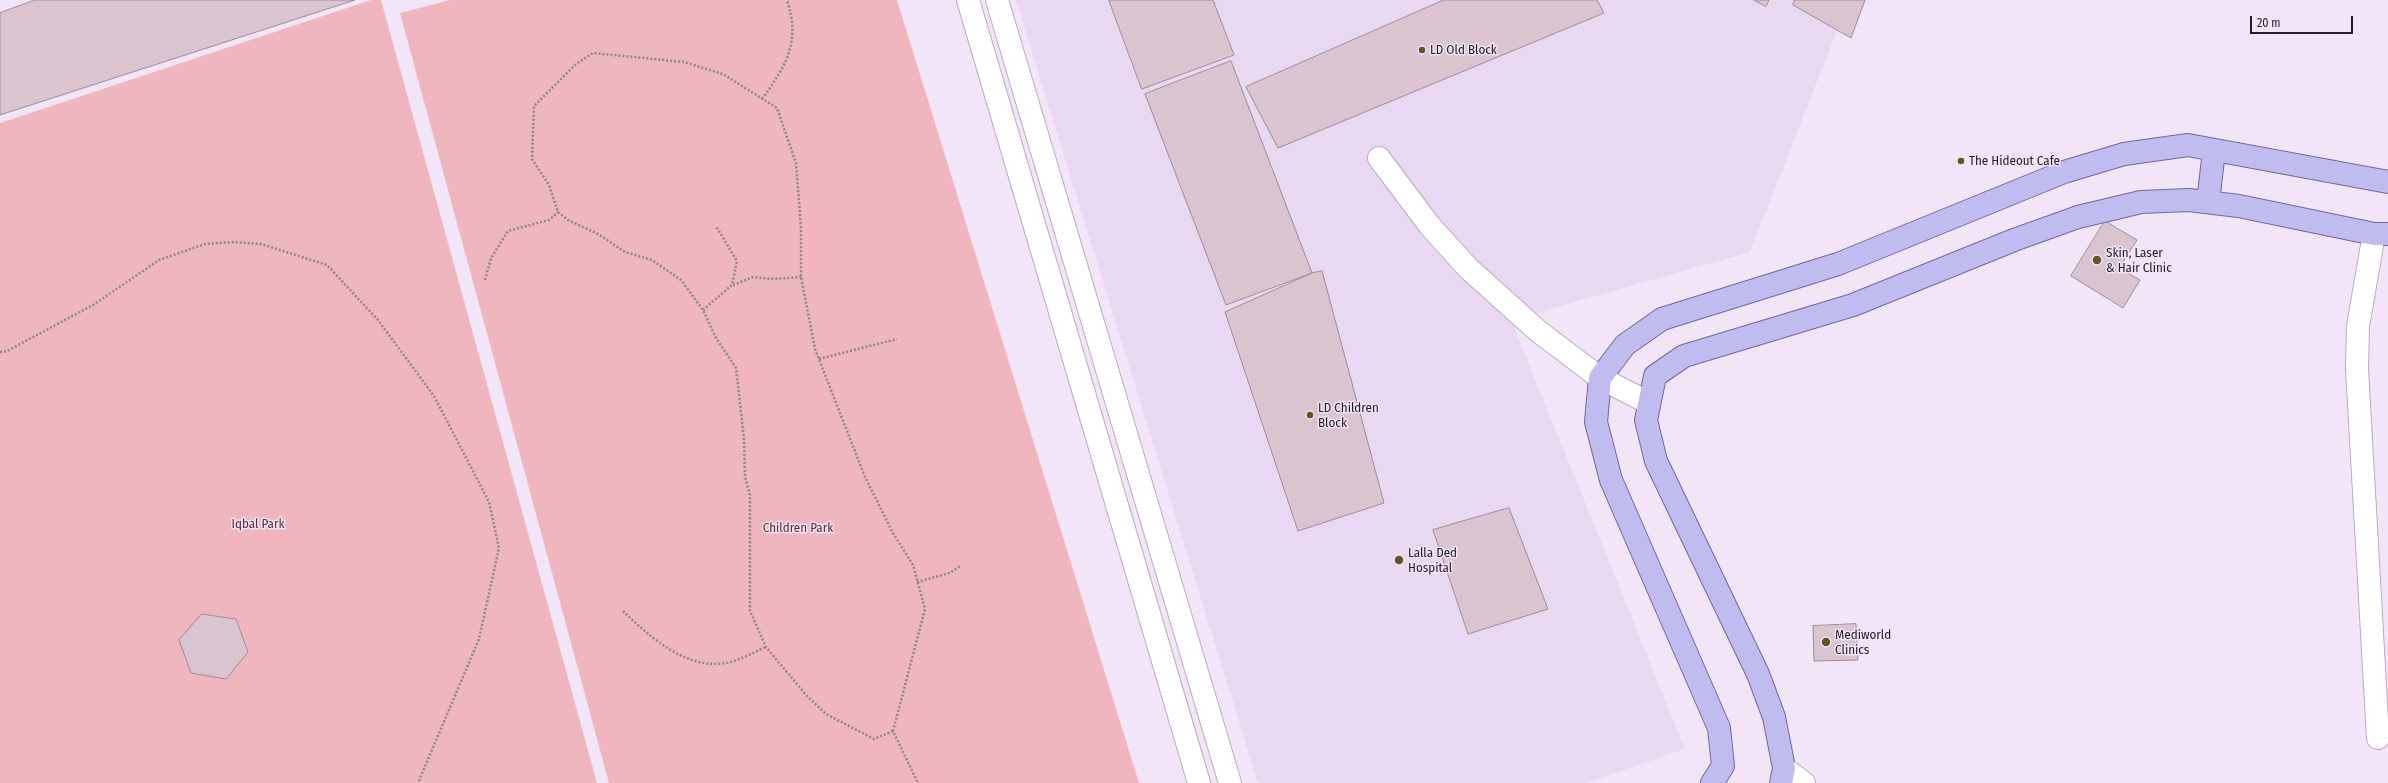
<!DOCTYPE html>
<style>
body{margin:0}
#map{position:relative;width:2388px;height:783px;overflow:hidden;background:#f2e5f8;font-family:"Fira Sans Condensed",sans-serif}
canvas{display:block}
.scale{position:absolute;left:2250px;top:16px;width:103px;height:18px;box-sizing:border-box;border:2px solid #231e25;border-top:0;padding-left:5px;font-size:12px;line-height:14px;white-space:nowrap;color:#231e25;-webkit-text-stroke:3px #f2e5f8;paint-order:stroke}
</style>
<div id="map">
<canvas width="2388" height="783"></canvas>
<div class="scale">20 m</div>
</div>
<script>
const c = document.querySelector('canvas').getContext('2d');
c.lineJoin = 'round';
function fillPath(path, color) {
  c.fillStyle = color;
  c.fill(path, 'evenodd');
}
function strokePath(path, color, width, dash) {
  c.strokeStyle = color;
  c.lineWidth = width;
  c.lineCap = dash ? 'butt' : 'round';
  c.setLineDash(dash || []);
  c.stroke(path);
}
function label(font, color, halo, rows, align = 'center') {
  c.font = font + ' "Fira Sans Condensed",sans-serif';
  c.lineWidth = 3;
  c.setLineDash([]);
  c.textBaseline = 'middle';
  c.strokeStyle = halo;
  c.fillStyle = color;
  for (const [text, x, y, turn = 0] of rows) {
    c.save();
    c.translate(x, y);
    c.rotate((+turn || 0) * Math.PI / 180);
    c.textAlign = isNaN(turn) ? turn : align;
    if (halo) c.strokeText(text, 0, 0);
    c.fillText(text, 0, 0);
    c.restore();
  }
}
fillPath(new Path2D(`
 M1016 0H1849L1750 252 1511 320 1685 749 1585 783H1258Z`), '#e9d8f1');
fillPath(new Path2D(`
 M371 0H381L597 783H0V123Z
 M450 0H897L1139 783H609L400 13Z`), '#efb7bd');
const building = new Path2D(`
 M35 0H355L0 115V13Z
 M1109 0H1213L1234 55 1142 89Z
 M1444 0H1597L1604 13 1278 148 1246 87Z
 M1754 0H1769L1766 6Z
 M1795 0H1865L1851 38 1793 5Z
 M1231 61 1312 273 1226 305 1145 94Z
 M2105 221 2137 240 2119 268 2140 280 2123 308 2071 276Z
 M1322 271 1384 503 1298 531 1225 312 1312 273Z
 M1509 508 1548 609 1468 634 1433 530Z
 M202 614 236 619 248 652 226 679 191 673 179 640Z
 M1856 624 1858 660 1814 661 1813 626Z`);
fillPath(building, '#d9c4d0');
strokePath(building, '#a08c97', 1);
const minor = new Path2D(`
 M968 0 1199 783
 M997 0 1230 783
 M1379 158 1430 226 1468 268 1538 331 1600 378 1649 403
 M2374 234 2358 326 2357 369 2378 738
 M1784 768 1804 783`);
const major = new Path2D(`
 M2208 202 2214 151
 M1712 783 1723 766 1719 728 1611 480 1596 422 1600 378 1625 345 1662 319 1838 264 2064 172 2124 154 2188 145 2388 182
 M1781 783 1784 768 1774 717 1758 674 1656 461 1646 420 1655 376 1684 356 1853 305 2014 240 2078 217 2141 202 2189 200 2239 206 2374 234H2388`);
strokePath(minor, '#b9adbf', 24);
strokePath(major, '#6f68a2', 24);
strokePath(new Path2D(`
 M762 99C786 66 801 42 787 0
 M485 280 491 258 508 231 549 220 558 212
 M733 285 753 277 771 279 801 277
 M703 310 732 285 737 261 716 226
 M0 352 7 351 93 305 159 260 205 244 234 242 261 244 327 265 378 320 434 396 489 502 499 548 479 639 418 783
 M819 359 897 339
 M917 582 950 573 960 566
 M623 611C650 637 686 670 726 663 739 661 754 652 766 647
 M893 731 874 739 826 714 806 695 766 647 750 611V495L745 477 744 439 736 368 716 338 703 310 681 280 652 260 625 252 598 234 568 220 558 212 549 185 532 159 534 106 576 64 593 53 684 62 723 74 777 108 796 163 801 228V277L815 349 865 477 893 533 913 565 925 609 893 731 918 783`), '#8e8492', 2.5, [2, 2]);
strokePath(minor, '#fff', 22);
strokePath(major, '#c1bcf0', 22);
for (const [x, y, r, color] of [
 [1422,50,4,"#615622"],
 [1961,161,4,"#615622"],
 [2097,260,5,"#615622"],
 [1310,415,4,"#615622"],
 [1399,560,5,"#615622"],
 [1826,642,5,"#615622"]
]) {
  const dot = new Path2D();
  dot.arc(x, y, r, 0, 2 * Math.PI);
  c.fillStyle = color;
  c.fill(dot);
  strokePath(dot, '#f2e5f8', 1.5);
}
label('13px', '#231e25', '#f2e5f8', [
 ["LD Old Block",1430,50],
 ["The Hideout Cafe",1969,161],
 ["Skin, Laser",2106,253],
 ["& Hair Clinic",2106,268],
 ["LD Children",1318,408],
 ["Block",1318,423],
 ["Lalla Ded",1408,553],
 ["Hospital",1408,568],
 ["Mediworld",1835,635],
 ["Clinics",1835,650]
], 'left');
label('13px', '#6b2734', '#f2e5f8', [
 ["Iqbal Park",258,524],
 ["Children Park",798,528]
]);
</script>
